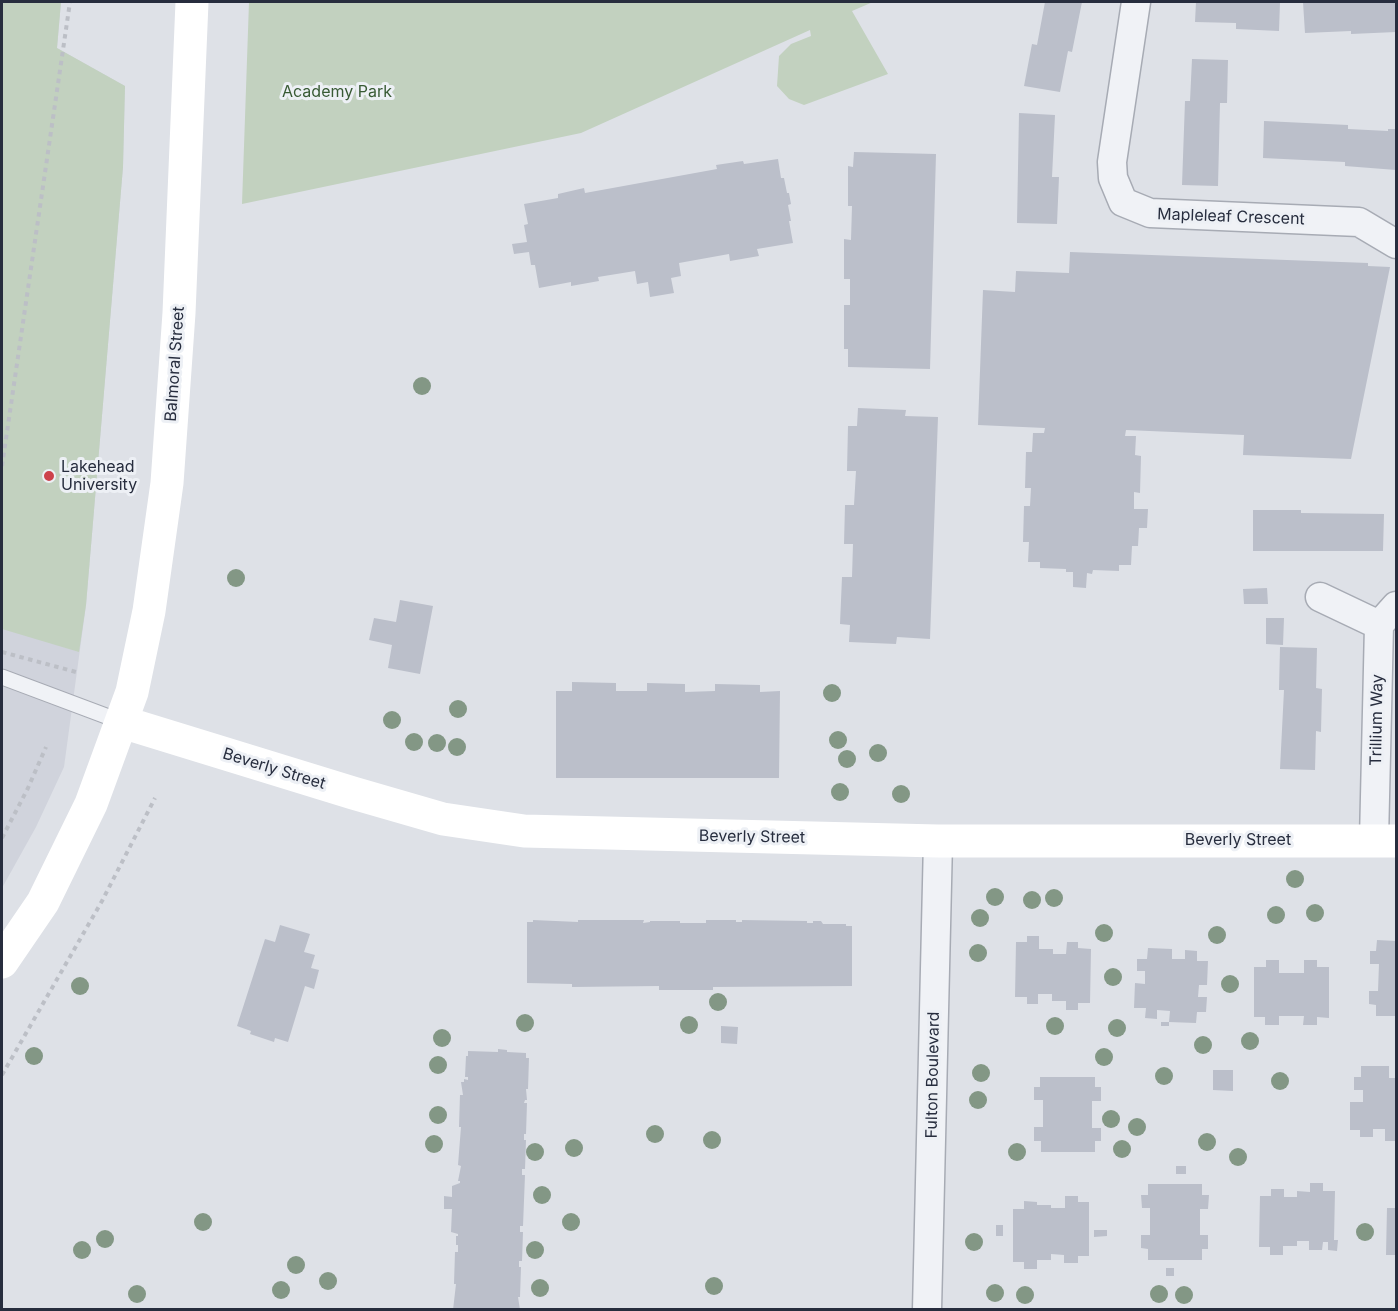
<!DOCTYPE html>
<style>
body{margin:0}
#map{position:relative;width:1398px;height:1311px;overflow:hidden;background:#dee1e7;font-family:Inter,sans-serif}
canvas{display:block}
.frame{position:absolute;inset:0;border:3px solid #272d3e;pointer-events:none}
</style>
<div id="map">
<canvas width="1398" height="1311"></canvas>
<div class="frame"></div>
</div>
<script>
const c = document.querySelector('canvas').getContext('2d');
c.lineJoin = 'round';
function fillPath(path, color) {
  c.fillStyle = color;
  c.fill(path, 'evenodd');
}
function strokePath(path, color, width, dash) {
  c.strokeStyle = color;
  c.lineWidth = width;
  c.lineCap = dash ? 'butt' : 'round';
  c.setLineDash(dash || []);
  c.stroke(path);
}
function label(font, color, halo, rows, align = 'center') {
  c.font = font + ' Inter,sans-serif';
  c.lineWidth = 6;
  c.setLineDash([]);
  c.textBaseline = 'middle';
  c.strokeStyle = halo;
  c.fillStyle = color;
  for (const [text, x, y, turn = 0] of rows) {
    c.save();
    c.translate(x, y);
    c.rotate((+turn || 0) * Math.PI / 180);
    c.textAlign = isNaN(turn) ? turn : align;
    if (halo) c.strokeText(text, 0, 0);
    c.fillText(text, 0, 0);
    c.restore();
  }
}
fillPath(new Path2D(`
 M2 2H61L57 48 125 86 123 167 86 605 64 767 36 827 2 888Z`), '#d0d3dc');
fillPath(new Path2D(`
 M2 2H61L57 48 125 86 123 167 86 605 79 652 2 629Z
 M249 2H873L852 11 888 74 804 105 789 99 777 86 779 56 791 44 811 36 810 30 581 133 242 204Z`), '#c2d1bf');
fillPath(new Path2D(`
 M1045 2H1082L1072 52 1068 51 1060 92 1024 86 1032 44 1037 45Z
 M1196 2H1280L1279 31 1236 29V23L1195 22Z
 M1303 2H1396V32L1351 34V31L1305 33Z
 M1192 59 1228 60 1227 103H1220L1218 186 1182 185 1185 101H1190Z
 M1019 113 1055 115 1052 177H1059L1057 224 1017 223Z
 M1264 121 1348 125V129L1388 131V129H1396V170L1345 166V162L1263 158Z
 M854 152 936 154 930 369 848 367V349H844V305H850V279H844V239L851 240 852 206H848V166L853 167Z
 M778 159 781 178H784L787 193H789L791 204 788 205 791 221H789L793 243 757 249 759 256 730 261 729 254 679 263 681 276 671 278 674 293 650 297 648 282 637 284 635 271 598 277 599 281 571 286V282L539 288 535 265H531L529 252 514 254 512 244 527 242 524 225 528 224 524 204 558 198V194L584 188 585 193 717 169 716 165 743 161 744 164Z
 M1070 252 1368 263V266L1390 267 1351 459 1243 455 1244 435 1126 430 1125 436H1136L1135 455 1141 456 1140 493 1134 492V509H1148L1147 528H1139L1138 546H1132L1131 565H1119V571L1093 570 1092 574 1087 573 1086 588 1073 587V572H1066V569L1040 568V562H1028L1029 542H1023L1024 506H1030L1031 488H1025L1026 452H1032L1033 433H1044L1045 428 978 425 983 290 1015 292 1016 271 1069 273Z
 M858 408 906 410 905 416 938 417 930 639 897 637 896 644 849 642 850 625 840 624 842 577H852L853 544H844L845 505H854L856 471H847L848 426H857Z
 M1253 510H1301V513L1384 514 1383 551H1253Z
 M1267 588 1268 604H1244L1243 589Z
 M400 600 433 606 420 674 388 668 392 645 369 640 374 618 396 622Z
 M1266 618H1284L1283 645 1266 644Z
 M1280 647 1317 648 1316 688 1322 689 1321 732 1316 731 1315 770 1280 769 1284 690H1279Z
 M572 682 616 683V691H647V683L685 684V692L715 691V684L760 685V692L780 691 779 778H556V691H572Z
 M533 920 578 922V920H644L643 923 650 922V921H680V923H706V920H736V922H742V920L807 921V923H813V921H821L823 924H846V926H852V986L713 987V990H659V986L572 987V984L527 983V922H533Z
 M280 925 310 934 304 952 315 955 311 968 319 970 314 989 305 986 288 1042 275 1038 274 1042 250 1034 251 1031 237 1026 265 939 275 942Z
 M1027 936H1039V949H1053V954H1066L1067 942H1078V948L1091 949 1090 1003H1078V1010H1066V1001H1052V994H1038V1004H1027V997H1015L1016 942H1027Z
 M1377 940 1396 941V1016H1376V1005L1369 1004V991H1378L1379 964H1370V951H1376Z
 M1148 948 1172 949V959H1185V950L1197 951V961H1208L1207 985H1199L1198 997H1207L1206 1012H1197L1196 1023 1169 1022V1026H1161V1022H1169L1170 1011 1157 1010V1019L1145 1018 1146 1008H1134L1135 983 1145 984V971H1137V959H1147Z
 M1266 960H1279V973H1304V960H1317V967H1329V1018L1317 1017V1025H1303L1304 1016H1279V1025H1265V1017H1254V967H1266Z
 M721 1026 738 1027 737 1044 721 1043Z
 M498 1049 507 1050V1052L526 1053V1058H529L528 1089H526L527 1100H525L524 1103H527L526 1134H524V1140H526L525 1169H522V1175H525L523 1226H520V1232H523L522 1261H519V1267H521L520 1297H518L520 1310H453L456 1284H454L455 1252H458V1245H456V1236H458V1234L451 1232 452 1209H444V1196L452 1197V1186L460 1183V1181H458L461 1166 458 1165 461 1127H459L460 1095H463L461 1082H464V1079L468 1080V1077H465L466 1056H468V1051L498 1052Z
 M1361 1066H1389V1078H1396V1141H1385V1129H1373V1137H1360V1130H1350V1102H1363V1090H1354V1077H1361Z
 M1213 1070H1233V1091L1213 1090Z
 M1040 1077H1095V1087H1101V1101H1092V1128H1101V1141H1095V1152H1041V1141H1034V1127H1043V1100H1034V1087H1040Z
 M1176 1166H1186V1174H1176Z
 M1310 1183H1323V1191H1335L1334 1240H1338L1337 1251 1328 1250V1242H1323L1322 1250H1309V1241H1297V1246H1283V1255H1270V1247H1259L1260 1196H1271V1189H1284V1197H1297V1191L1310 1192Z
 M1148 1184H1202V1195H1209L1208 1209H1200V1235H1208V1249H1202V1260H1148V1249L1141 1248V1235H1150V1208H1142L1141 1195H1148Z
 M1065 1196H1078V1202H1089V1256H1078V1263H1064V1255L1051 1254V1260H1037V1269H1024V1262H1013V1209H1024V1201L1037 1202V1205H1051V1208H1065Z
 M1387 1208H1396V1255H1386Z
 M996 1225H1003V1236H996Z
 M1094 1230H1107V1236L1094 1237Z
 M1166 1268H1174V1276H1166Z`), '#bbbfca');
const lane = new Path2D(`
 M2 677 122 722`);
const street = new Path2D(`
 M1136 2 1112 162 1113 178 1123 202 1150 213 1359 222 1396 244
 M1320 597 1379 625
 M1374 840 1379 625 1396 606
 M927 1310 938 841`);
strokePath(lane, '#a7abb4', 17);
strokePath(street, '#a7abb4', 31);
strokePath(new Path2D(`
 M2 466 70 2
 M2 652 76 672
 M2 838 28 788 46 747
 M2 1075 102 901 155 798`), '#bcbfc6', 4, [4.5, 4.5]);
strokePath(lane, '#f0f2f6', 15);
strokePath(street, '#f0f2f6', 28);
strokePath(new Path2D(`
 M122 722 353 793 443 819 524 831 938 841H1396
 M2 962 43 902 91 804 132 692 149 611 167 483 179 313 192 2`), '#fff', 33);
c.fillStyle = '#839785';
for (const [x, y] of [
 [422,386],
 [236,578],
 [832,693],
 [458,709],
 [392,720],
 [838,740],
 [414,742],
 [437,743],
 [457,747],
 [878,753],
 [847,759],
 [840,792],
 [901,794],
 [1295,879],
 [995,897],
 [1054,898],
 [1032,900],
 [1315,913],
 [1276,915],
 [980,918],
 [1104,933],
 [1217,935],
 [978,953],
 [1113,977],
 [1230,984],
 [80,986],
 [718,1002],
 [525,1023],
 [689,1025],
 [1055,1026],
 [1117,1028],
 [442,1038],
 [1250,1041],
 [1203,1045],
 [34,1056],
 [1104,1057],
 [438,1065],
 [981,1073],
 [1164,1076],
 [1280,1081],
 [978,1100],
 [438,1115],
 [1111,1119],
 [1137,1127],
 [655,1134],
 [712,1140],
 [1207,1142],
 [434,1144],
 [574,1148],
 [1122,1149],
 [535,1152],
 [1017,1152],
 [1238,1157],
 [542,1195],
 [203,1222],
 [571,1222],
 [1365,1232],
 [105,1239],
 [974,1242],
 [82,1250],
 [535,1250],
 [296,1265],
 [328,1281],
 [714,1286],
 [540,1288],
 [281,1290],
 [995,1293],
 [137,1294],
 [1159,1294],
 [1025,1295],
 [1184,1295]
]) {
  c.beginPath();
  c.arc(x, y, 9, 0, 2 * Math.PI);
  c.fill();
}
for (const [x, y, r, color] of [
 [49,476,6,"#cd424b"]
]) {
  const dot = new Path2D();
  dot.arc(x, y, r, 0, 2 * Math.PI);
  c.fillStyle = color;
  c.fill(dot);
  strokePath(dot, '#edf0f5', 2);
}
label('16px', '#385a34', '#edf0f5', [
 ["Academy Park",337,92]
]);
label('16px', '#272d3e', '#edf0f5', [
 ["Mapleleaf Crescent",1231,217,2],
 ["Balmoral Street",175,364,-86],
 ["Trillium Way",1377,720,-89],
 ["Beverly Street",274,769,17],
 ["Beverly Street",752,837,1],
 ["Beverly Street",1238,840],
 ["Fulton Boulevard",933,1075,-89]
]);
label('16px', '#272d3e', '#edf0f5', [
 ["Lakehead",61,467],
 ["University",61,485]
], 'left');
</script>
